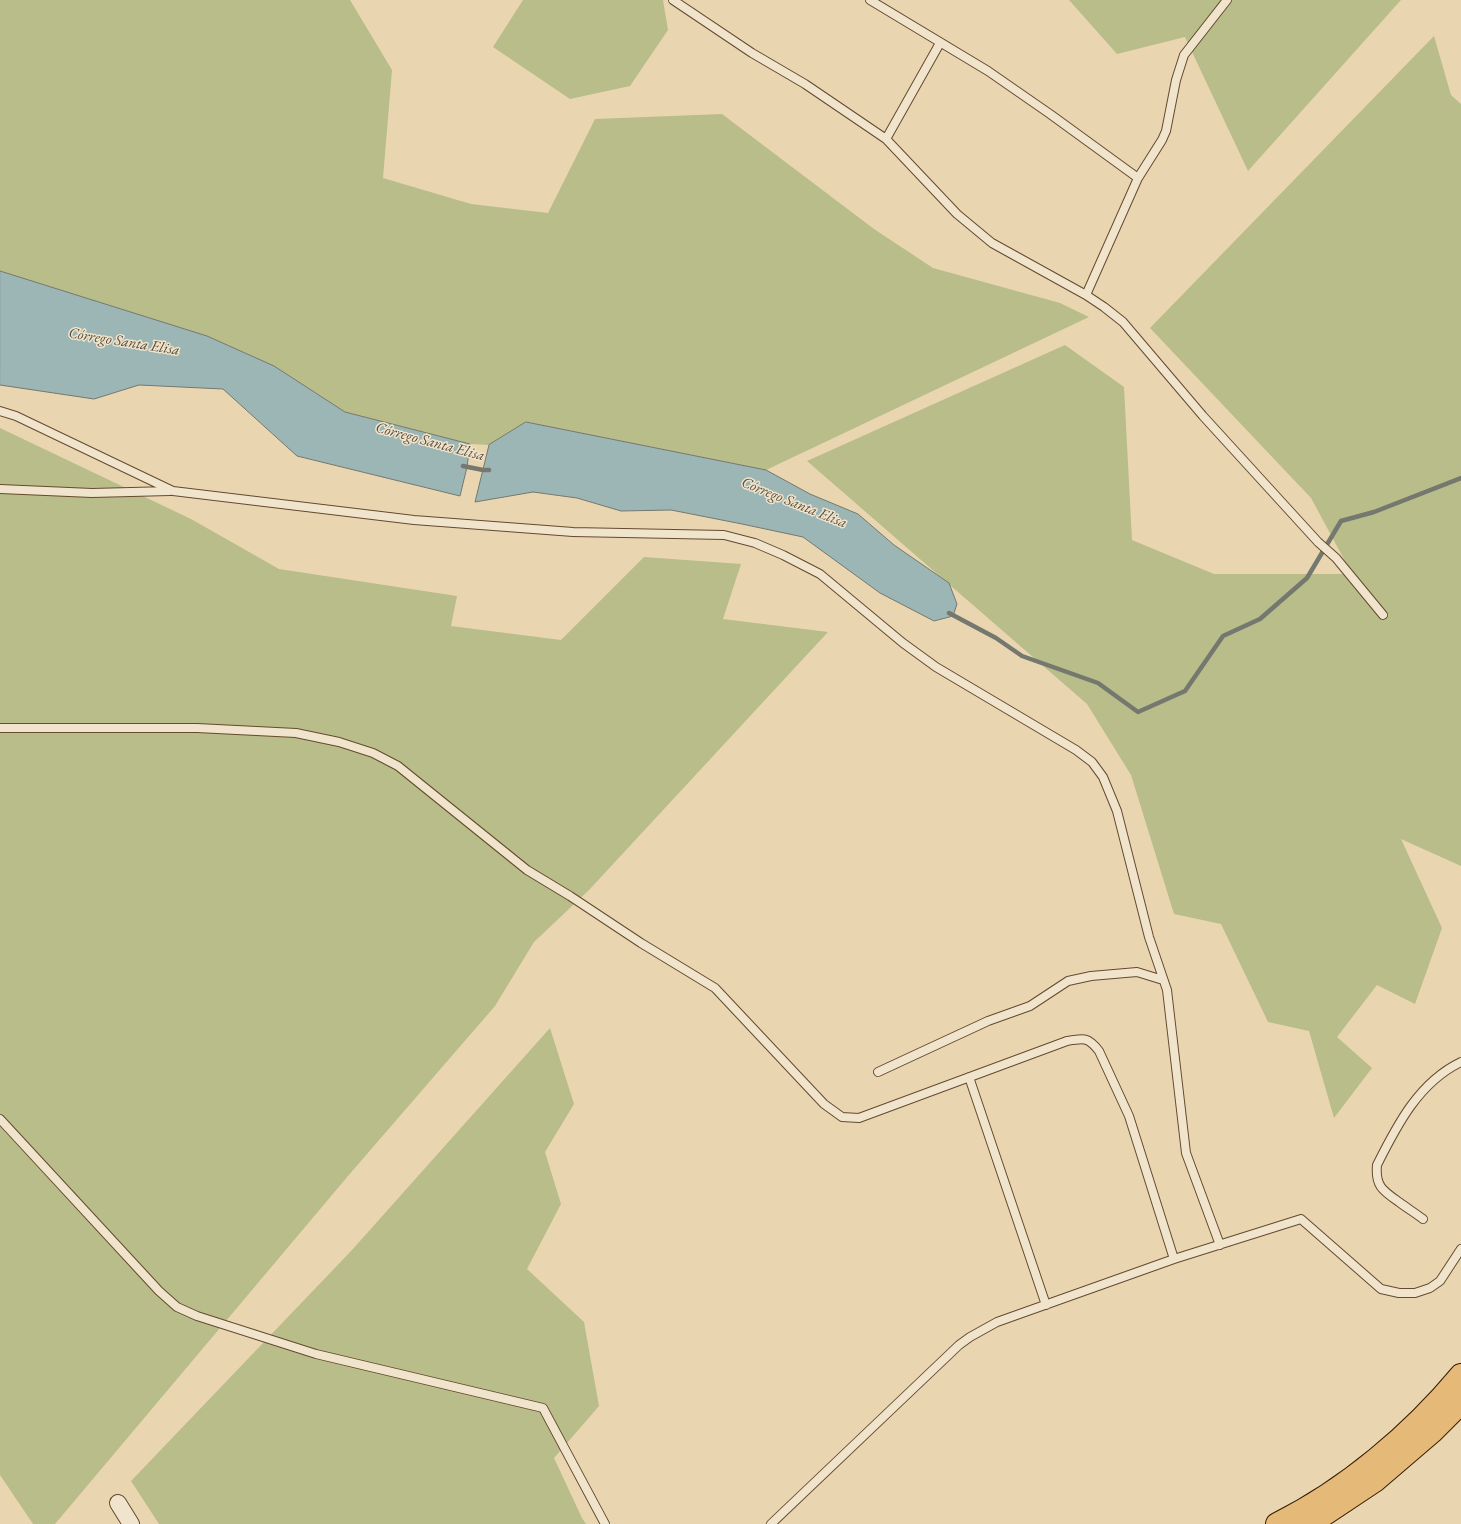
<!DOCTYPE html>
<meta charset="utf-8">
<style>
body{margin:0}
canvas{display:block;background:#ead5b1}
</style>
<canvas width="1461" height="1524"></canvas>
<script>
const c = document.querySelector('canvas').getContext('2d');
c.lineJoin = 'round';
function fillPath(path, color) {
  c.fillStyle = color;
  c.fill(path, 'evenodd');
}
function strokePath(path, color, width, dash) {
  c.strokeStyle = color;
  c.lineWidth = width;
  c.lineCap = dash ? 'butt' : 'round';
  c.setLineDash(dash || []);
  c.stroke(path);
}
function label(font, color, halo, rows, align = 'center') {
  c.font = font + ' "EB Garamond",serif';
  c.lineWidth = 3;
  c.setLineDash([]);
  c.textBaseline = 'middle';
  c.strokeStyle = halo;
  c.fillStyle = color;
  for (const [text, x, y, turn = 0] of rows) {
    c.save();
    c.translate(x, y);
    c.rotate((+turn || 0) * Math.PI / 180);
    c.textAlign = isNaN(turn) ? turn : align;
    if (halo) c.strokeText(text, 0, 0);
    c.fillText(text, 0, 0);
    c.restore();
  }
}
fillPath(new Path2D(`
 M0 0H350L392 70 383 178 471 204 548 213 595 119 722 114 874 229 933 268 1060 303 1089 317 766 470 526 422 489 445 470 444 345 412 274 366 207 336 0 271Z
 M523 0H663L668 30 630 86 570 99 493 47Z
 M1069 0H1401L1248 171 1185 37 1117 54Z
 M1434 36 1451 95 1461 104V866L1401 839 1442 928 1415 1004 1377 985 1337 1037 1372 1068 1334 1118 1309 1031 1268 1022 1221 924 1174 914 1131 775 1087 704 807 461 1065 345 1124 387 1132 540 1214 574H1352L1311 498 1150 328Z
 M0 428 191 519 279 569 457 596 451 626 561 640 644 557 741 564 723 619 828 632 589 890 534 942 495 1006 348 1176 55 1524H33L0 1475Z
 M550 1028 574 1104 545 1152 561 1204 527 1269 584 1322 599 1406 554 1458 582 1518 586 1524H159L131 1481 352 1250Z`), '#b8bd8a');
const water = new Path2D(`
 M0 271 207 336 274 366 345 412 470 444 467 467 460 496 297 456 223 389 139 385 94 399 0 385Z
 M526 422 766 470 810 494 858 514 894 545 949 583 957 604 953 616 934 621 880 593 803 537 742 524 671 510 621 511 577 498 533 492 475 502 489 445Z`);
fillPath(water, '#9cb6b6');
strokePath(water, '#74786e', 1);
strokePath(new Path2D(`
 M463 466 483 470H489
 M949 613 996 638 1022 656 1098 683 1138 712 1185 691 1223 636 1260 619 1307 578 1341 521 1374 512 1461 478`), '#74786e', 4.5);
const lane = new Path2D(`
 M673 0 752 53 805 84 886 139 957 214 992 243 1086 295 1104 307 1123 322 1203 416 1318 542 1336 558 1383 615
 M870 0 988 71 1050 114 1138 178
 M886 139 940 43
 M1086 295 1138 178 1162 140 1166 131 1176 80 1184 55 1227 0
 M0 411 16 416 173 491 414 520 573 532 724 535 755 543 783 555 820 574 903 643 936 667 1076 750 1092 762 1103 777 1117 811 1149 937 1167 990 1186 1153 1220 1245
 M0 489 92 493 170 491
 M0 728H197L296 733 339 742 373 753 398 766 527 870 570 896 641 943 715 988 824 1104 842 1117 859 1118 1067 1041C1084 1038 1088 1037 1099 1051L1129 1116 1174 1259
 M878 1072 988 1021 1030 1006 1068 981 1091 976 1137 972 1163 980
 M969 1077 1046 1305
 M0 1119 159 1291 177 1307 197 1316 316 1354 543 1408 605 1524
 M1423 1219C1415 1213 1407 1208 1399 1202 1383 1191 1375 1186 1377 1165 1397 1125 1419 1082 1461 1062
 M771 1524 959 1345 970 1337 997 1322 1174 1259 1301 1219 1381 1289 1399 1293H1415L1430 1288 1440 1281 1461 1249`);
const street = new Path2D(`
 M118 1503 131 1524`);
const highway = new Path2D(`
 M1277 1524C1346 1490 1412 1434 1461 1375
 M1310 1524 1376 1480 1432 1432 1461 1403`);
strokePath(lane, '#644a2e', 10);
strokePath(street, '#644a2e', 18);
strokePath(highway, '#371c03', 24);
strokePath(lane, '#f1e4cc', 8);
strokePath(street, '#f1e4cc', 16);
strokePath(highway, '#e5ba78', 22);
label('italic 15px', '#554a39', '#f1e4cc', [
 ["Córrego Santa Elisa",124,342,9],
 ["Córrego Santa Elisa",430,442,15],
 ["Córrego Santa Elisa",794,503,22]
]);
</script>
